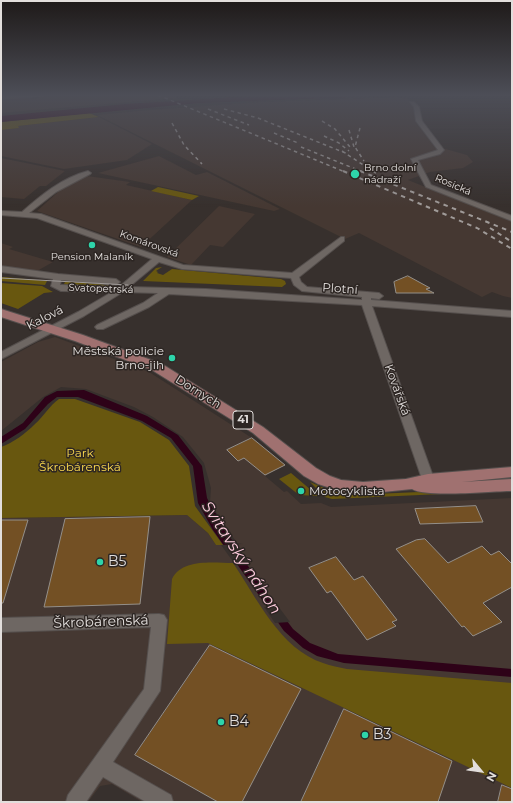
<!DOCTYPE html>
<meta charset="utf-8">
<style>
body{margin:0}
#map{position:relative;width:513px;height:803px;overflow:hidden;background:#37302d;font-family:Montserrat,sans-serif}
canvas{display:block}
.frame{position:absolute;inset:0;border:2px solid #e2dedc;pointer-events:none}
.north{position:absolute;left:461px;top:751px;width:40px;height:40px;-webkit-text-stroke:3px #2d2623;paint-order:stroke;rotate:119deg;font-size:11px;font-weight:700;line-height:16px;text-align:center;color:#e2dedc}
.north::after{content:'';display:block;margin:auto;width:14px;height:18px;background:#e2dedc;clip-path:polygon(50% 0,100% 100%,50% 72%,0 100%)}
</style>
<div id="map">
<canvas width="513" height="803"></canvas>
<div class="frame"></div>
<div class="north">N</div>
</div>
<script>
const c = document.querySelector('canvas').getContext('2d');
c.lineJoin = 'round';
function fillPath(path, color) {
  c.fillStyle = color;
  c.fill(path, 'evenodd');
}
function strokePath(path, color, width, dash) {
  c.strokeStyle = color;
  c.lineWidth = width;
  c.lineCap = dash ? 'butt' : 'round';
  c.setLineDash(dash || []);
  c.stroke(path);
}
function label(font, color, halo, rows, align = 'center') {
  c.font = font + ' Montserrat,sans-serif';
  c.lineWidth = 3;
  c.setLineDash([]);
  c.textBaseline = 'middle';
  c.strokeStyle = halo;
  c.fillStyle = color;
  for (const [text, x, y, turn = 0] of rows) {
    c.save();
    c.translate(x, y);
    c.rotate((+turn || 0) * Math.PI / 180);
    c.textAlign = isNaN(turn) ? turn : align;
    if (halo) c.strokeText(text, 0, 0);
    c.fillText(text, 0, 0);
    c.restore();
  }
}
fillPath(new Path2D(`
 M49 95H171L178 98 1 113 2 99 29 97 33 99Z
 M397 97 408 99 413 104H418L420 112 419 118 442 148 467 155 473 162 463 168 430 172 408 180 512 222V298L503 296 492 292 482 297 359 233 345 239 97 115 149 110 260 102Z
 M99 117 152 144 127 160 64 169 1 156V130L18 128V126Z
 M159 156 196 175 207 172 280 209 274 211 98 173Z
 M1 158 21 162 65 171 46 186H40L24 199 1 197Z
 M87 176 130 182 126 185 192 200 141 247 37 211 68 183Z
 M219 206 255 214 223 247 210 245 191 265 167 257Z
 M1 243 13 247 9 249 53 262 37 271 1 266Z
 M55 337 149 372 252 438 285 465 265 476 284 492 287 491 301 504 321 503 331 507 512 498V802H142L112 784 100 786 88 802H1V518L187 515 208 533 216 545 243 544 237 543 210 503 211 488 204 463 183 437 153 417 134 407 86 389 61 387 43 397 1 431V362L38 342Z`), '#453832');
fillPath(new Path2D(`
 M89 113 99 117 18 126 19 128 1 130V122Z
 M158 187 199 196 192 200 151 191Z
 M162 267 156 271 158 272 157 273 163 275 172 269 281 279 285 281 286 284 282 287 143 281 156 268Z
 M1 277H4L47 281 45 285 1 281Z
 M63 279 114 284 113 287 63 286 65 282 62 281Z
 M1 283 42 286 53 292 44 293 18 309 1 303Z
 M59 399H75L140 422 169 440 189 466 195 506 223 545H216L208 533 187 515 1 518V447C13 443 26 433 35 424 44 416 49 406 59 399Z
 M291 473 318 496 299 495 279 479Z
 M310 482 331 491 352 495 464 490V493L332 499 325 497Z
 M233 563C257 598 280 649 323 663 331 666 339 667 347 669L512 683V788L208 643 167 644 172 579C182 558 214 563 233 563Z`), '#68570f');
fillPath(new Path2D(`
 M273 95H399L198 103 1 122V116L126 104Z
 M84 390 147 416 178 435 202 466 207 498 210 504 246 563 275 605 293 629 310 643 338 654 512 669V677L344 663 317 656 303 648 284 631 213 530 198 503 193 466 171 438 142 421 78 397H57L48 404 25 429 1 444V437L23 423 45 397 57 391Z`), '#2e0218');
fillPath(new Path2D(`
 M237 544 248 562 234 563 221 545Z
 M278 606 290 622 275 623 264 607Z`), '#37302d');
const building = new Path2D(`
 M408 276 430 288 426 289 434 293H396L394 282Z
 M252 438 285 465 265 475 244 458 238 461 227 450Z
 M476 506 483 522 420 524 415 509Z
 M150 517 140 604 44 607 65 519Z
 M1 520H28L3 603H1Z
 M425 539 448 563 482 546 491 555 499 551 512 564V587L483 603 502 622 473 636 464 626 462 627 396 549 416 540Z
 M336 557 354 580 363 576 397 620 392 622 396 626 367 640 331 591 327 593 309 568Z
 M210 645 301 689 242 802H218L135 755Z
 M344 709 452 761 438 802H301Z
 M502 785 512 789V802H498Z`);
fillPath(building, '#735024');
strokePath(building, '#948f89', 1);
const minor = new Path2D(`
 M26 95H45L43 96 1 99V97Z
 M410 102H414L419 107 422 121 444 150 440 154 418 160 431 185 512 216V221L426 187 411 159 438 150 416 121 414 107Z
 M88 171 91 173 90 174 56 192 29 213 41 214 183 265 292 273 341 237H344V241L299 277 301 282 307 287 379 293 383 296 379 299 371 298V300L512 311V317L372 306 434 479 432 482 428 483 424 482 422 479 362 305 169 294 149 307 103 329H97L95 327 97 325 143 303 158 293 123 292 84 316 1 359V352L78 312 112 292 61 291 51 286 53 279 1 272V266L58 274 116 279 120 282 116 285 61 280 60 285H62L119 287 152 259 37 218 1 215V211L22 212C41 195 62 178 88 171ZM159 262 182 269 291 278 294 285 302 291 362 297V300L206 289 129 287Z
 M159 614 164 615 167 620 160 691 113 762 171 795 173 802H146L103 777 86 802H66L68 795 144 689 151 627 1 632V618Z`);
const major = new Path2D(`
 M1 309 83 335 162 364 263 427 316 468 330 476 341 480 363 482 406 479 428 474 512 467V477L462 482 512 479V491C492 491 426 498 412 489L363 494 340 491 318 484 304 476 253 433 152 370 75 341 1 317Z`);
strokePath(minor, '#554f4d', 2);
strokePath(major, '#554f4d', 2);
fillPath(minor, '#6e6763');
fillPath(major, '#a07170');
strokePath(new Path2D(`
 M1 278 128 285`), '#a09b99', 1);
strokePath(new Path2D(`
 M158 95 345 172
 M208 109 249 125
 M224 109 258 118 348 154
 M322 121 335 129 350 147
 M172 123 184 145 202 164
 M360 128 355 147 364 161
 M349 130 354 147
 M274 133 298 143
 M324 136 339 143 349 151
 M301 147 363 172
 M342 151 374 172`), '#a09b99', 1.5, [3.5, 3.5]);
strokePath(new Path2D(`
 M343 171 477 228 512 249
 M360 171 512 232
 M373 171 376 173
 M490 228 512 242`), '#a09b99', 2, [4.5, 4.5]);
const sky = c.createLinearGradient(0, 0, 0, 207);
sky.addColorStop(0, '#1e1a19');
sky.addColorStop(0.46, '#4d4e57');
sky.addColorStop(1, '#4d4e5700');
c.fillStyle = sky;
c.fillRect(0, 0, 513, 207);
for (const [x, y, r, color] of [
 [355,174,5,"#2ed4aa"],
 [92,245,4,"#2ed4aa"],
 [172,358,4,"#2ed4aa"],
 [301,491,4,"#2ed4aa"],
 [100,562,4,"#2ed4aa"],
 [221,722,4,"#2ed4aa"],
 [365,735,4,"#2ed4aa"]
]) {
  const dot = new Path2D();
  dot.arc(x, y, r, 0, 2 * Math.PI);
  c.fillStyle = color;
  c.fill(dot);
  strokePath(dot, '#2d2623', 1.5);
}
label('10px', '#e2dedc', '#2d2623', [
 ["Brno dolní",364,168],
 ["nádraží",364,180],
 ["Pension Malaník",92,257,"center"]
], 'left');
label('10px', '#e2dedc', '#2d2623', [
 ["Rosická",453,185,23],
 ["Komárovská",149,244,20],
 ["Svatopetrská",101,289,2]
]);
for (const [x, y, w] of [
 [243,420,20]
]) {
  const box = new Path2D();
  box.roundRect(x - w / 2, y - 9, w, 18, 3);
  c.fillStyle = '#2d2623';
  c.fill(box);
  strokePath(box, '#e2dedc', 1);
}
label('bold 11px', '#e2dedc', null, [
 ["41",243,420]
]);
label('12px', '#e2dedc', '#2d2623', [
 ["Plotní",340,289,4],
 ["Kalová",45,318,-27],
 ["Kovářská",397,390,70],
 ["Dornych",198,392,32]
]);
label('12px', '#e2dedc', '#2d2623', [
 ["Městská policie",164,351],
 ["Brno-jih",164,365],
 ["Motocyklista",309,491,"left"]
], 'right');
label('12px', '#fcda4e', '#2d2623', [
 ["Park",80,453],
 ["Škrobárenská",80,467]
]);
label('14px', '#e2dedc', '#2d2623', [
 ["B5",108,562],
 ["B4",229,722],
 ["B3",373,735]
], 'left');
label('14px', '#e2dedc', '#2d2623', [
 ["Škrobárenská",101,622,-2]
]);
label('italic 16px', '#ffccde', '#2d2623', [
 ["Svitavský náhon",241,558,57]
]);
</script>
